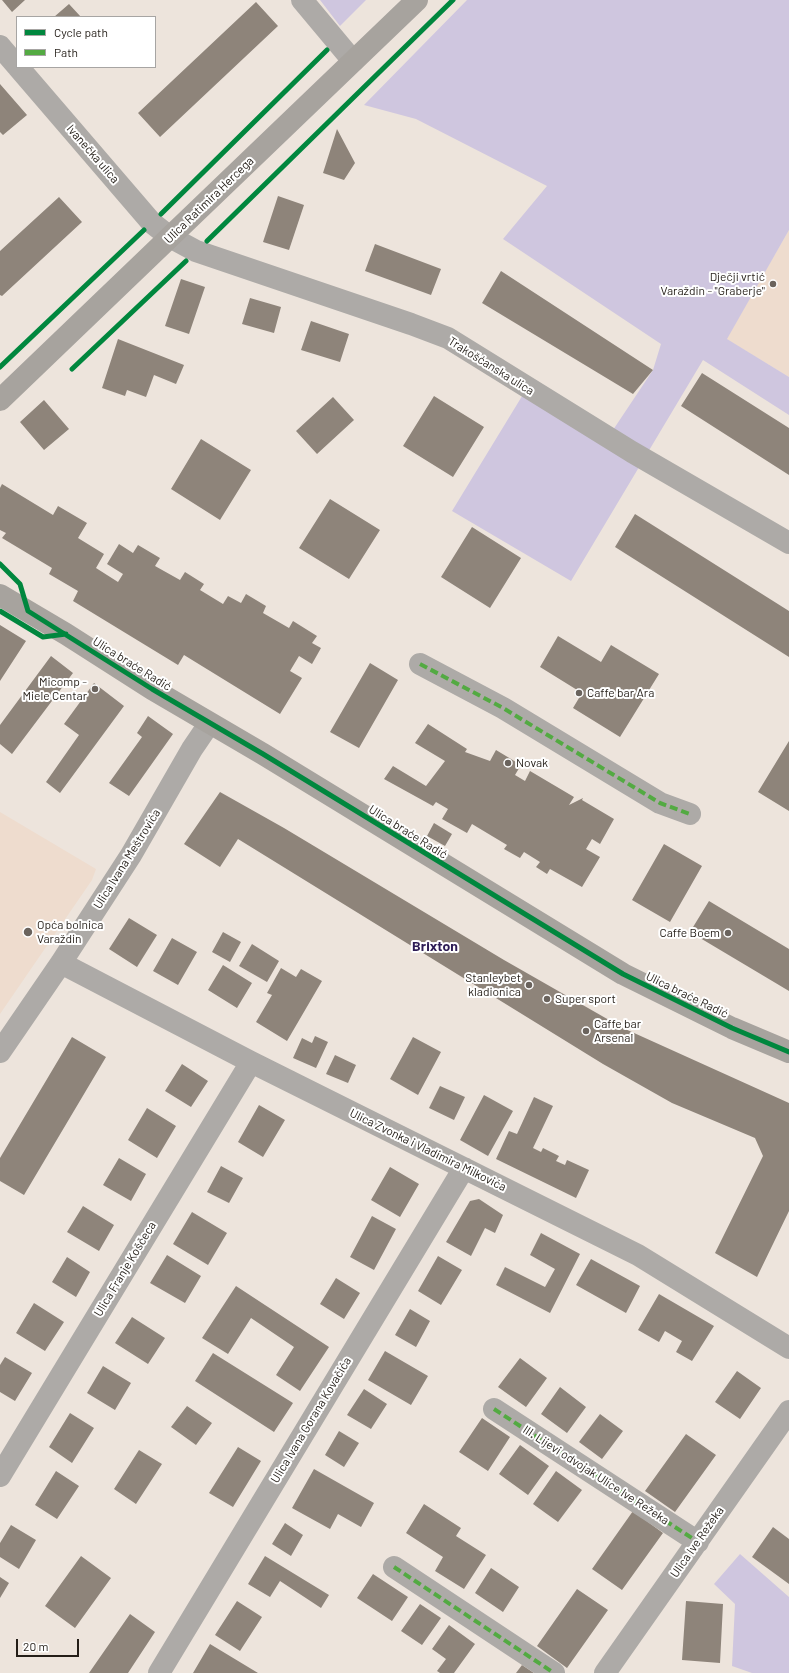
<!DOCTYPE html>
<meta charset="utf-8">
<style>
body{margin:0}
#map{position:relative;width:789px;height:1673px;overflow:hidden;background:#ede4dc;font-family:Barlow,sans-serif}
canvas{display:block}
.legend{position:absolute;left:16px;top:16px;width:140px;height:52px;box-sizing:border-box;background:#fff;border:1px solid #a7a5a3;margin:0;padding:5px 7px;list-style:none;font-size:12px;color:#241e18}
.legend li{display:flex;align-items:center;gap:8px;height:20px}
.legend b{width:20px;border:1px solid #a7a5a3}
.scale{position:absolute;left:16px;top:1639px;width:63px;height:18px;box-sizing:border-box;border:2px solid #241e18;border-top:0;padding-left:5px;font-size:12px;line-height:14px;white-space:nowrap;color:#241e18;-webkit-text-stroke:3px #fff;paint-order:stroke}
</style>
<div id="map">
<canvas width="789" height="1673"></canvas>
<ul class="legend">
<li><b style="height:5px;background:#00873e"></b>Cycle path</li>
<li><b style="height:5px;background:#53aa42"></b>Path</li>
</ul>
<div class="scale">20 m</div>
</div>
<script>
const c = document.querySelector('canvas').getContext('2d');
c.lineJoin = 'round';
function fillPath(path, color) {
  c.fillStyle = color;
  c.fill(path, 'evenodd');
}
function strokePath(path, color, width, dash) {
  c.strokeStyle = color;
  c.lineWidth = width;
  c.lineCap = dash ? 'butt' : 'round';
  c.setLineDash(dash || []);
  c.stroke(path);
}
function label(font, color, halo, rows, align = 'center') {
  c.font = font + ' Barlow,sans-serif';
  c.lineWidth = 4;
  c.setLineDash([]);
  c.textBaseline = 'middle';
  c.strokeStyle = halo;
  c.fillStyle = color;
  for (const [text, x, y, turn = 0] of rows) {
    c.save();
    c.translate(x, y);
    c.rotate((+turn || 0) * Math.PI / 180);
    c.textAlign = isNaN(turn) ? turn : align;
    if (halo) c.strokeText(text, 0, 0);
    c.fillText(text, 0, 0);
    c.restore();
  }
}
fillPath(new Path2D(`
 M789 230V377L726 339Z
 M0 812 96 869 92 880 0 1014Z`), '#eedcce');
fillPath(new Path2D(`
 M320 0H366L340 26Z
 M467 0H789V230L727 339 789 377V415L703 360 571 581 452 511 527 388 609 436 653 370 661 344 503 239 547 186 416 119 364 105Z
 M740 1554 789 1597V1673H752L732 1666 735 1604 714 1584Z`), '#cfc6df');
fillPath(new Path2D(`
 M2 0H25L12 12Z
 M256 2 278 26 160 137 138 113Z
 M69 4 81 17H54Z
 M0 84 27 115 3 135 0 132Z
 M337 129 355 163 344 180 323 173Z
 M278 196 304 205 289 250 263 242Z
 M59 197 82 222 2 296 0 295V251Z
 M375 244 441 269 431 295 365 271Z
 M501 271 653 370 633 394 482 303Z
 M181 279 205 287 189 334 165 326Z
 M250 298 281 307 274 333 242 324Z
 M311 321 349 334 340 362 301 350Z
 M118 339 184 365 176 384 154 375 146 397 127 390 125 396 102 388Z
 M702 373 789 428V475L681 406Z
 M434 396 484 427 453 477 403 446Z
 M333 397 354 420 317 454 296 431Z
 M44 400 69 429 44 450 20 422Z
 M201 439 251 470 220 520 171 489Z
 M2 484 53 515 58 506 87 523 78 538 104 554 96 568 118 582 123 574 107 564 119 544 133 553 138 545 160 558 155 566 180 580 185 572 204 584 200 590 223 604 228 596 241 603 246 594 266 606 263 613 289 628 293 621 317 636 312 643 321 648 312 664 299 656 290 671 302 678 280 714 184 655 178 665 73 601 78 591 49 574 52 568 2 538 6 533 0 530V488Z
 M330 499 380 530 349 579 299 548Z
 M635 514 789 611V657L615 547Z
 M472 527 521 558 490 608 441 577Z
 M0 625 26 641 0 681Z
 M558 636 601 662 611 645 659 674 620 737 573 708 582 693 540 667Z
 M51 656 73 673 12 754 0 744V725Z
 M370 663 398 680 359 748 330 732Z
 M94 683 124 706 60 793 46 782 79 735 64 724Z
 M148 716 173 734 129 796 109 783 142 737 137 733Z
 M428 724 467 749 465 752 490 761 496 750 521 765 515 775 525 781 530 771 574 797 569 805 583 798 582 800 614 819 600 844 592 839 586 849 600 857 582 887 550 869 547 874 536 867 540 862 524 852 520 858 504 849 507 845 472 824 467 833 442 819 448 809 436 802 433 806 384 779 393 766 426 786 445 761 415 743Z
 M789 741V811L758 792Z
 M220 792 284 828 504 960 623 1028 789 1103V1211L757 1277 715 1253 763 1156 755 1138 672 1103 603 1064 238 839 220 867 184 844Z
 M434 823 452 834 445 846 427 836Z
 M664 844 702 866 670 922 632 900Z
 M709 901 789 949V991L690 932Z
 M129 918 157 935 137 967 109 949Z
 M223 932 241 942 230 962 212 952Z
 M172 938 197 952 178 985 153 971Z
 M252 944 279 961 267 982 239 966Z
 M223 965 252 983 237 1008 208 990Z
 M281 968 296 977 301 969 322 981 287 1041 256 1022 272 995 267 993Z
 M315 1036 328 1042 316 1068 293 1058 302 1038 312 1043Z
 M72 1037 106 1057 24 1195 0 1181V1158Z
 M413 1037 441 1052 418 1095 390 1079Z
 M335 1055 356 1065 348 1083 326 1074Z
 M182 1064 208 1081 191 1107 165 1091Z
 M440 1086 465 1097 454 1120 429 1108Z
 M484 1095 513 1111 488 1156 460 1140Z
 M534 1097 553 1106 533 1148 541 1152 543 1148 559 1156 556 1161 565 1165 567 1160 589 1170 576 1198 496 1159 509 1131 517 1134Z
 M259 1105 285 1120 263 1157 238 1142Z
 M147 1108 176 1126 157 1158 128 1140Z
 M119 1158 146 1174 131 1201 103 1185Z
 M221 1166 243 1178 229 1203 207 1192Z
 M390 1167 419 1184 400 1217 371 1200Z
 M479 1199 503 1215 495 1233 485 1228 471 1256 446 1242 470 1201Z
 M83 1206 114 1225 99 1251 67 1232Z
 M192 1212 227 1233 208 1265 173 1244Z
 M372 1216 396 1229 374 1270 350 1257Z
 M541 1233 580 1254 550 1313 496 1285 505 1267 545 1287 555 1269 530 1255Z
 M167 1255 201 1276 185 1303 150 1283Z
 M438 1256 462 1270 441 1305 418 1291Z
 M67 1257 90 1272 76 1297 52 1282Z
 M591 1259 640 1286 626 1313 576 1285Z
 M336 1278 360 1293 344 1319 320 1304Z
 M236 1286 329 1347 300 1391 276 1375 294 1347 251 1318 228 1354 202 1338Z
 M659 1294 714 1326 692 1361 676 1352 682 1341 665 1331 659 1342 638 1330Z
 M34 1303 64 1322 45 1351 16 1333Z
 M410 1309 430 1321 416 1347 395 1335Z
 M132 1317 165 1338 148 1364 115 1343Z
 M385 1351 428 1376 411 1405 368 1380Z
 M213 1353 293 1403 274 1432 195 1381Z
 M5 1357 32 1373 15 1401 0 1392V1365Z
 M520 1358 547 1378 526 1407 498 1387Z
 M103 1366 131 1383 115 1410 87 1393Z
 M737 1371 761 1388 740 1419 715 1402Z
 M560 1387 586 1407 567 1433 541 1414Z
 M364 1389 387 1404 371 1429 347 1415Z
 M187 1406 212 1423 196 1445 171 1427Z
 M70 1413 94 1428 72 1463 49 1447Z
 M600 1414 623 1431 602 1459 579 1442Z
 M482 1418 510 1437 488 1471 459 1452Z
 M339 1431 359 1443 344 1467 325 1455Z
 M686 1434 716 1455 675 1512 645 1491Z
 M520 1445 549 1466 528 1495 499 1474Z
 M238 1447 261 1461 233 1507 209 1493Z
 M139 1450 162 1464 136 1504 114 1489Z
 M314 1469 374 1503 361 1527 338 1514 330 1529 292 1508Z
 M56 1471 79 1486 57 1519 35 1505Z
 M556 1471 582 1490 558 1522 533 1504Z
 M424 1504 461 1528 456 1536 486 1555 464 1589 435 1571 443 1557 406 1533Z
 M633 1511 663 1533 622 1590 592 1569Z
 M285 1523 303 1535 291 1556 272 1544Z
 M11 1525 36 1540 19 1569 0 1557V1543Z
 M773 1527 789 1539V1584L752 1557Z
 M81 1556 111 1578 75 1628 45 1606Z
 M265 1556 329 1595 321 1608 280 1581 270 1597 248 1584Z
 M491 1568 519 1587 503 1612 475 1593Z
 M373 1574 408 1597 392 1621 357 1598Z
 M0 1577 9 1583 0 1598Z
 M577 1589 608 1610 567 1668 537 1646Z
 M237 1601 262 1617 240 1651 215 1635Z
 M686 1601 723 1604 720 1663 682 1660Z
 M420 1604 441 1618 422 1645 401 1631Z
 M130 1614 155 1632 128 1673H89Z
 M449 1625 475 1644 454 1673H440L437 1671 446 1659 432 1649Z
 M210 1644 258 1673H193Z
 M522 1665 534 1673H516Z`), '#8e847a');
strokePath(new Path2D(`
 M302 0 353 61
 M0 46 17 66
 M18 67 152 223 170 237 196 251 411 324 448 338 632 452 789 543
 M420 664 503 708 660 803 690 814
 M61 963 251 1062 638 1255 789 1348
 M0 1052 61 963 131 855 192 749 209 724
 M494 1409 698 1542
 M0 1476 251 1062
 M394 1567 554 1673
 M159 1673 464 1168
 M605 1673 789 1411`), '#adaaa7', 22);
strokePath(new Path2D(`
 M0 400 417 0
 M0 595 66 634 152 689 263 754 623 974 732 1028 789 1052`), '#a7a39e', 22);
strokePath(new Path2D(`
 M420 664 503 708 660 803 690 814
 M494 1409 698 1542
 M394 1567 554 1673`), '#53aa42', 4, [8, 4]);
strokePath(new Path2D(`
 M161 214 327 50
 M207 241 453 0
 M0 367 144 230
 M72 369 186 261
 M0 564 20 584 28 611 152 689 263 754 623 974 732 1028 789 1052
 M0 611 43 637 66 634`), '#00873e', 5);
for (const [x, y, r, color] of [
 [773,284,4,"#6a635d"],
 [95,689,4,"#6a635d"],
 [579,693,4,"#6a635d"],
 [508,763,4,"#6a635d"],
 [28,932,5,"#6a635d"],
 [728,933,4,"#6a635d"],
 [529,985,4,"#6a635d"],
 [547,999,4,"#6a635d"],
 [586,1031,4,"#6a635d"]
]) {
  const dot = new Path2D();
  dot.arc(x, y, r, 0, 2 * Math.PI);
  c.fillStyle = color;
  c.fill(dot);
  strokePath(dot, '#fff', 1.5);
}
label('12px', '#241e18', '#fff', [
 ["Ivanečka ulica",93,154,49],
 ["Ulica Ratimira Hercega",209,200,-44],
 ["Trakošćanska ulica",491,366,32],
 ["Ulica braće Radić",132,664,32],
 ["Ulica braće Radić",408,832,32],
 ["Ulica Ivana Meštrovića",127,859,-58],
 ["Ulica braće Radić",687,995,26],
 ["Ulica Zvonka i Vladimira Milkovića",428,1150,26],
 ["Ulica Franje Koščeca",125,1269,-59],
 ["Ulica Ivana Gorana Kovačića",311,1420,-59],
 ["III. Lijevi odvojak Ulice Ive Režeka",596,1475,33],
 ["Ulica Ive Režeka",697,1542,-55]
]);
label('12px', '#241e18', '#fff', [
 ["Dječji vrtić",765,277,"right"],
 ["Varaždin - \"Graberje\"",765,291,"right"],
 ["Micomp -",87,682,"right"],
 ["Miele Centar",87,696,"right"],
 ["Caffe bar Ara",587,693],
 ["Novak",516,763],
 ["Opća bolnica",37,925],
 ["Varaždin",37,939],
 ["Caffe Boem",720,933,"right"],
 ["Stanleybet",521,978,"right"],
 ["kladionica",521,992,"right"],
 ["Super sport",555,999],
 ["Caffe bar",594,1024],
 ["Arsenal",594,1038]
], 'left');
label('bold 14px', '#2d1c55', '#fff', [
 ["Brixton",435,946]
]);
</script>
